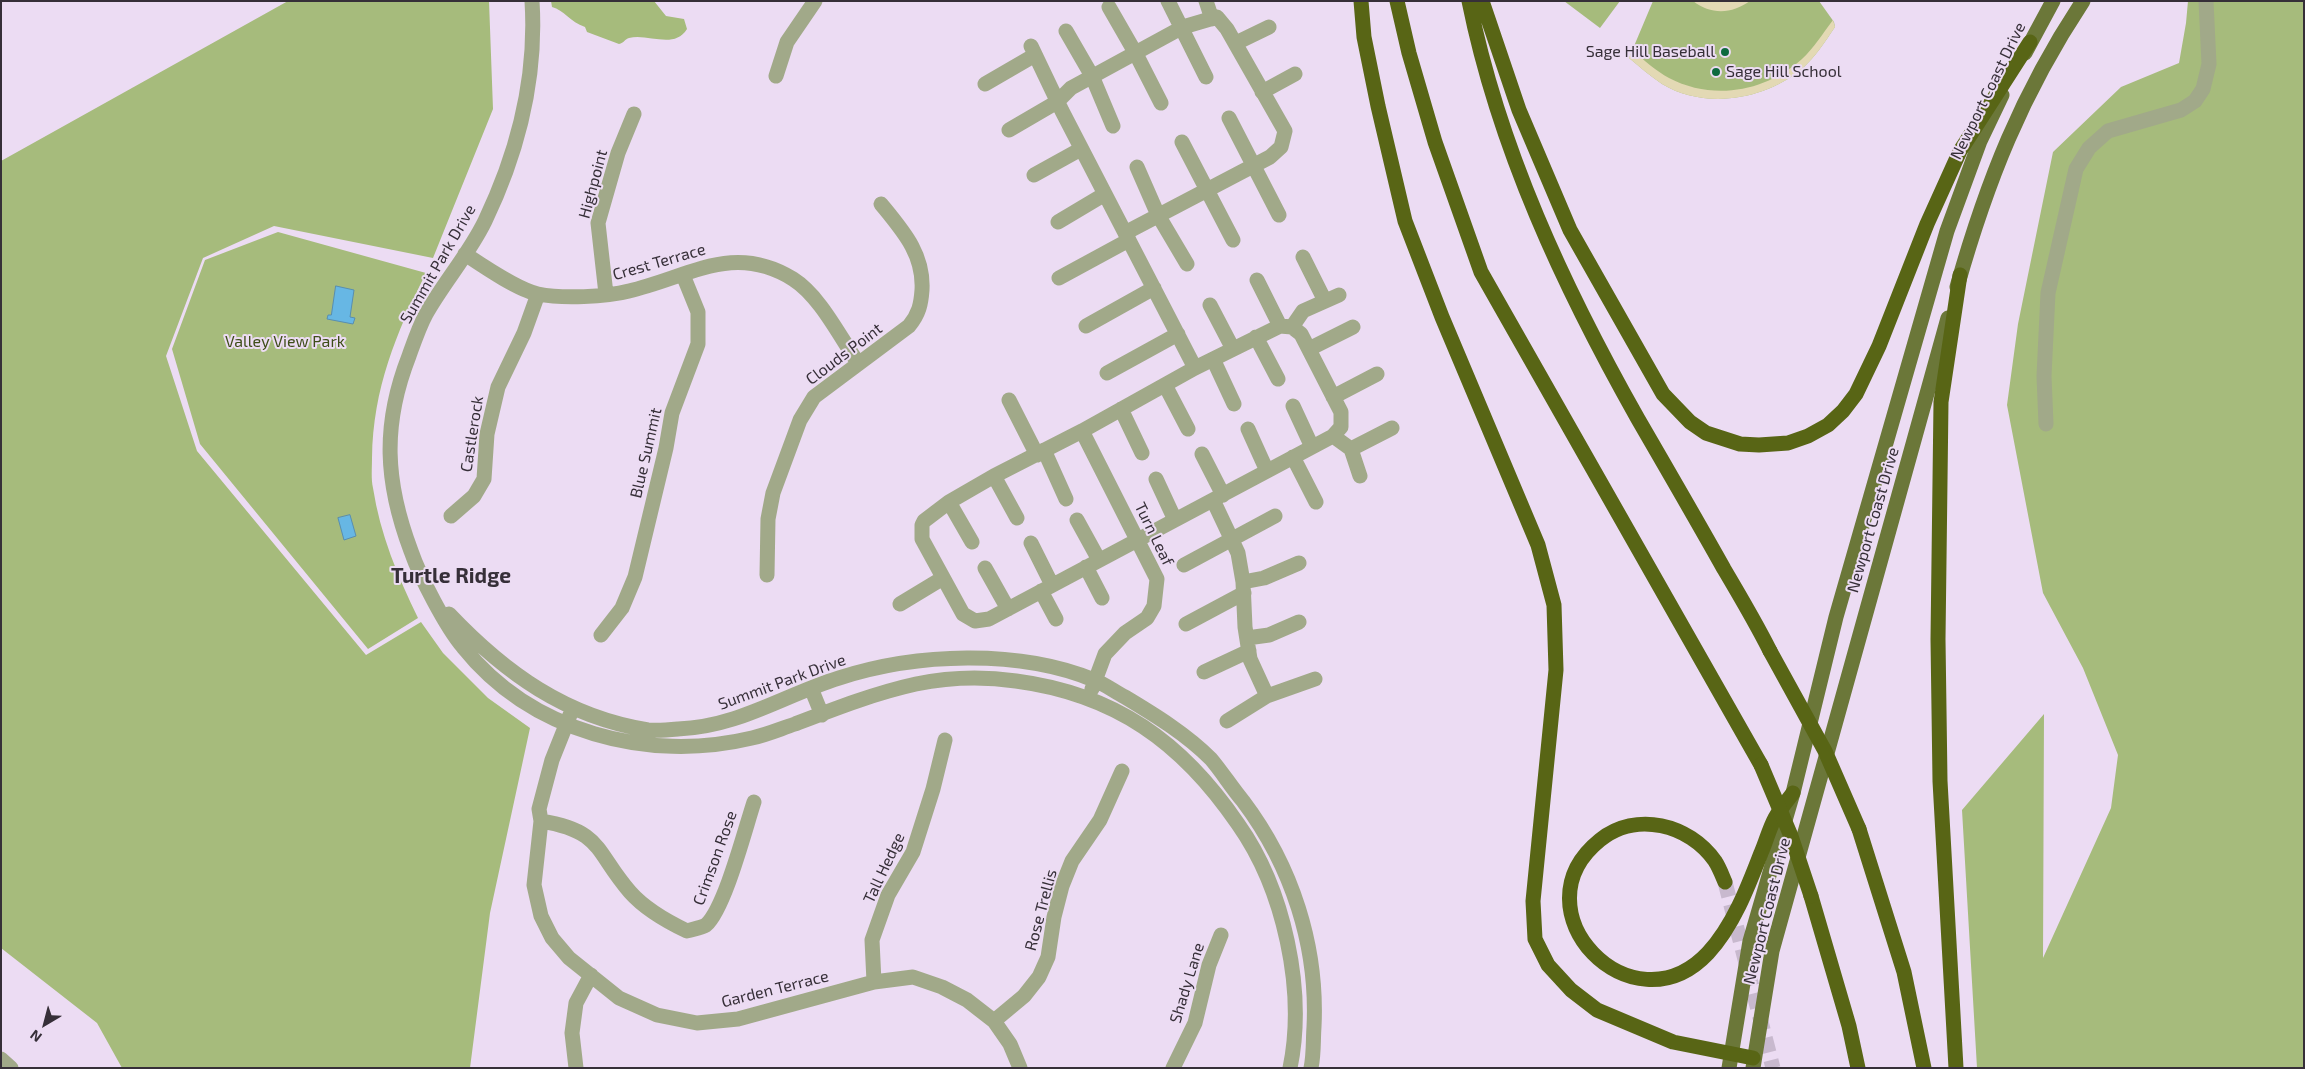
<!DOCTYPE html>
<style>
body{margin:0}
#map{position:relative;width:2305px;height:1069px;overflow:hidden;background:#ecdcf3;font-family:"Exo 2",sans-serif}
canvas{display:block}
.frame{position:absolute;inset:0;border:2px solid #362f38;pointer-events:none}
.north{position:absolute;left:20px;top:999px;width:50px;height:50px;-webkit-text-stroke:4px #ecdcf3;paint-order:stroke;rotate:217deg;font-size:14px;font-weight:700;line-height:20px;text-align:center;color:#362f38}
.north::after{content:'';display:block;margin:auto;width:18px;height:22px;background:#362f38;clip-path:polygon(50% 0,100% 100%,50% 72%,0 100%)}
</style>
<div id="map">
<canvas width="2305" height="1069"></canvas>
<div class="frame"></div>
<div class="north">N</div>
</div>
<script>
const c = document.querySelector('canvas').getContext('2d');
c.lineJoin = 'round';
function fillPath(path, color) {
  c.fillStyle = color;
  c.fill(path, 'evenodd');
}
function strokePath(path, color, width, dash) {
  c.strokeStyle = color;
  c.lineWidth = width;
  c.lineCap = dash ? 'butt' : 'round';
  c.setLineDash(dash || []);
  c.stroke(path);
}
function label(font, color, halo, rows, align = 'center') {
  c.font = font + ' "Exo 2",sans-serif';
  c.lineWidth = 4;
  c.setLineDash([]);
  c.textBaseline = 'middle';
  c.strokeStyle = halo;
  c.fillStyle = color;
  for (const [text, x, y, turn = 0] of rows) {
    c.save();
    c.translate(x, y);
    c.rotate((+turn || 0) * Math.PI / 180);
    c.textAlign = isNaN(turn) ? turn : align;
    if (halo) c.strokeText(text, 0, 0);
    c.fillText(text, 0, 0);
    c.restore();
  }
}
fillPath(new Path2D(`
 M288 1H489L493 109 433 258 274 226 203 258 166 356 197 451 366 655 421 622 443 653 488 698 530 728 490 913 470 1068H122L97 1023 1 948V161Z
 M551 1H654L666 16 684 19 687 29C674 50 648 33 629 38 625 39 624 43 619 44L587 32 585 27C570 22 564 10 552 7Z
 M1564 1H1620L1600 28Z
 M1653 1H1819L1834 22 1835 27C1825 42 1815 57 1802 69 1764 100 1705 110 1662 84 1650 76 1640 67 1629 58Z
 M2188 1H2304V1068H1977L1962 810 2044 714 2043 958 2111 808 2118 755 2083 668 2043 593 2007 405 2018 324 2053 152 2121 87 2179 63 2186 23Z
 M278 232 426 273C396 334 373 388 372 458 372 468 371 479 373 488 380 534 398 577 418 618L368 649 200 444 172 349 205 260Z`), '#a6bb7c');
fillPath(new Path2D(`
 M1693 1H1750C1732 14 1711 15 1693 1Z
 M1833 20 1835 27C1825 42 1815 57 1802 69 1764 100 1705 110 1662 84 1650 76 1640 67 1629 58L1632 50C1644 60 1656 71 1669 78 1713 101 1765 92 1802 59 1814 48 1823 33 1833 20Z`), '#e3d9b4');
const water = new Path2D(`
 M336 286 354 290 350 317 355 318 353 324 327 319 328 315H331Z
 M350 515 356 536 344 540 338 518Z`);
fillPath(water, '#67b7e4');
strokePath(water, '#588eb0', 1);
strokePath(new Path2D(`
 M1725 882 1773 1068`), '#c8b9ce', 15, [15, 8]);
strokePath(new Path2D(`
 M532 1C537 79 518 152 485 221 469 254 444 282 426 314 419 327 414 342 409 356 382 425 385 482 411 551 420 577 446 627 463 647 531 732 648 763 752 738 766 735 780 729 795 724 834 709 875 693 916 684 950 677 981 676 1016 681 1115 694 1182 742 1238 824 1284 889 1306 990 1290 1068
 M1168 1 1206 77
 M1206 1 1212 19
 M1109 7 1136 54 1161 103
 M1066 31 1092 76 1113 126
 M1236 43 1269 27
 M1031 46 1062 111 1195 368
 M776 76 787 42 815 1
 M985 84 1035 55
 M1262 92 1295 74
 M1229 118 1279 215
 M1009 130 1057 102 1071 88 1183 27 1217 17 1227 29 1285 131 1281 147 1270 157 1125 233
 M1182 142 1233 240
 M1137 167 1158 215 1187 264
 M1034 175 1081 149
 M1058 222 1105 194
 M465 254C483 266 518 290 538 294 562 299 606 297 629 291 689 277 733 242 793 279 820 296 840 337 858 363
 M1303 257 1325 301
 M1059 278 1129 240
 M1257 280 1280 326
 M606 294 598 223 618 153 634 114
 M1210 305 1233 349
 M1086 326 1154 288
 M1280 326 1292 327 1301 334 1341 412V427L1333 436 989 619 975 621 963 614 922 539V525L924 521 949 502 994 476 1082 431 1195 368Z
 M1292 327 1303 311 1339 295
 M1256 337 1278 379
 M1309 349 1353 327
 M1213 359 1234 404
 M1107 373 1178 334
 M1165 385 1188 429
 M1333 397 1377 374
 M1009 400 1037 455
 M1293 406 1312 447
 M1121 409 1142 453
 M2046 424 2044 376 2048 293 2076 169 2089 148 2108 131 2181 110 2195 101 2203 89 2209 64 2206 1
 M1248 429 1267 471
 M1082 431 1157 579 1154 606 1147 618 1125 633 1105 654 1092 689
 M1333 436 1351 449 1360 476
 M1351 449 1392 428
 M1044 450 1066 499
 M1202 454 1223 495
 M1293 457 1316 502
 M994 476 1017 518
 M1156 479 1175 520
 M1213 500 1238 553 1243 582 1245 627 1250 659 1267 696
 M949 502 972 542
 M451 516 474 496 484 479 487 434 498 387 524 333 538 294
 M1077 520 1099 560
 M1031 543 1052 585
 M1184 565 1275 516
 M1086 567 1102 598
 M985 568 1008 609
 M767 575 768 519 773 493 800 420 814 397 909 326C919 314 921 304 922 290 924 254 903 231 881 204
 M1243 582 1264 578 1299 563
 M1041 591 1056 619
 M900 604 943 578
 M449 614C505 673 566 717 648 730 658 731 668 730 678 729 738 727 784 695 839 678 916 653 1019 649 1094 680 1105 684 1115 692 1125 697 1155 715 1186 734 1211 759 1222 772 1232 788 1243 801 1292 866 1318 946 1314 1027 1313 1040 1314 1054 1311 1068
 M1186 624 1244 593
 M601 635 622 608 635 577 666 448 672 413 698 344V312L683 275
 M1247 638 1269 635 1299 622
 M1204 672 1249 651
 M811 688 822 715
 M570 715 552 760 539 809 541 821 534 885 541 916 552 938 569 958 619 998 657 1015 697 1023 738 1019 874 982 913 977 942 987 967 1000 994 1021 1010 1044 1020 1068
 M1227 721 1267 696 1315 679
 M541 821C603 831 595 852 630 892 645 909 666 921 687 931 693 929 701 928 706 925 725 908 745 829 754 802
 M874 982 872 940 888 895 913 852 933 789 945 740
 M994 1021 1024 996 1039 977 1048 957 1054 917 1062 886 1072 861 1100 820 1122 771
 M1 1059 11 1068
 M576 1068 572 1033 576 1003 591 975
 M1173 1068 1195 1023 1209 965 1221 935`), '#a1a989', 15);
strokePath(new Path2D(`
 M2025 53 2053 1
 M1957 287C1987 181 2022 93 2083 1
 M1729 1068 1750 941 1793 793 1836 617 1947 231 1980 141 2002 95
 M1753 1068 1772 951 1948 318`), '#6b7739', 15);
strokePath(new Path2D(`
 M1361 1 1364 37 1378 106 1405 221 1442 317 1538 545 1554 605 1556 670 1533 901 1535 939 1548 965 1571 990 1597 1010 1673 1042 1753 1058
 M1397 1 1409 53 1435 142 1481 272 1761 765
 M1469 1C1499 149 1564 288 1638 419 1667 469 1696 519 1724 569 1740 596 1756 623 1770 651
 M1482 1 1519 110 1570 230 1663 394 1690 422 1706 433 1740 444 1759 445 1788 443 1808 436 1828 425 1843 411 1856 394 1879 346 1927 224 1960 151 2030 42
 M1859 829 1904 972 1924 1068
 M1725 882C1722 875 1719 867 1715 861 1689 824 1636 811 1600 840 1513 910 1632 1034 1708 953 1733 926 1748 887 1761 853 1766 842 1769 829 1775 818 1780 809 1787 801 1793 793
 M1811 896 1849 1026 1858 1068
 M1956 1068 1940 781 1938 639 1941 402 1960 275`), '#586515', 15);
strokePath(new Path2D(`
 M1770 651 1825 751 1859 829
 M1761 765 1791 836 1811 896`), '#586515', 15);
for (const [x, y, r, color] of [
 [1725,52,5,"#0e6a3e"],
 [1716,72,5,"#0e6a3e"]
]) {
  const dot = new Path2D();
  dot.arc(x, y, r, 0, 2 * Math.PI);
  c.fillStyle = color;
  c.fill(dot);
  strokePath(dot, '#ecdcf3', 2);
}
label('16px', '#362f38', '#ecdcf3', [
 ["Sage Hill Baseball",1715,52],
 ["Sage Hill School",1726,72,"left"]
], 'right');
label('16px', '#362f38', '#ecdcf3', [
 ["Newport Coast Drive",1988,91,-64],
 ["Highpoint",593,184,-75],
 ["Crest Terrace",659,262,-16],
 ["Summit Park Drive",438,264,-60],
 ["Clouds Point",844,354,-37],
 ["Castlerock",472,434,-81],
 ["Blue Summit",646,453,-77],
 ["Newport Coast Drive",1873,520,-74],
 ["Turn Leaf",1154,534,64],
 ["Summit Park Drive",782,682,-20],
 ["Crimson Rose",715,858,-70],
 ["Tall Hedge",884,868,-65],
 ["Rose Trellis",1041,910,-75],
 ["Newport Coast Drive",1767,911,-76],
 ["Shady Lane",1187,983,-73],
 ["Garden Terrace",775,989,-14]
]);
label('16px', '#3e4d18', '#ecdcf3', [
 ["Valley View Park",285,342]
]);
label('bold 21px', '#362f38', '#ecdcf3', [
 ["Turtle Ridge",451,576]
]);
</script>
